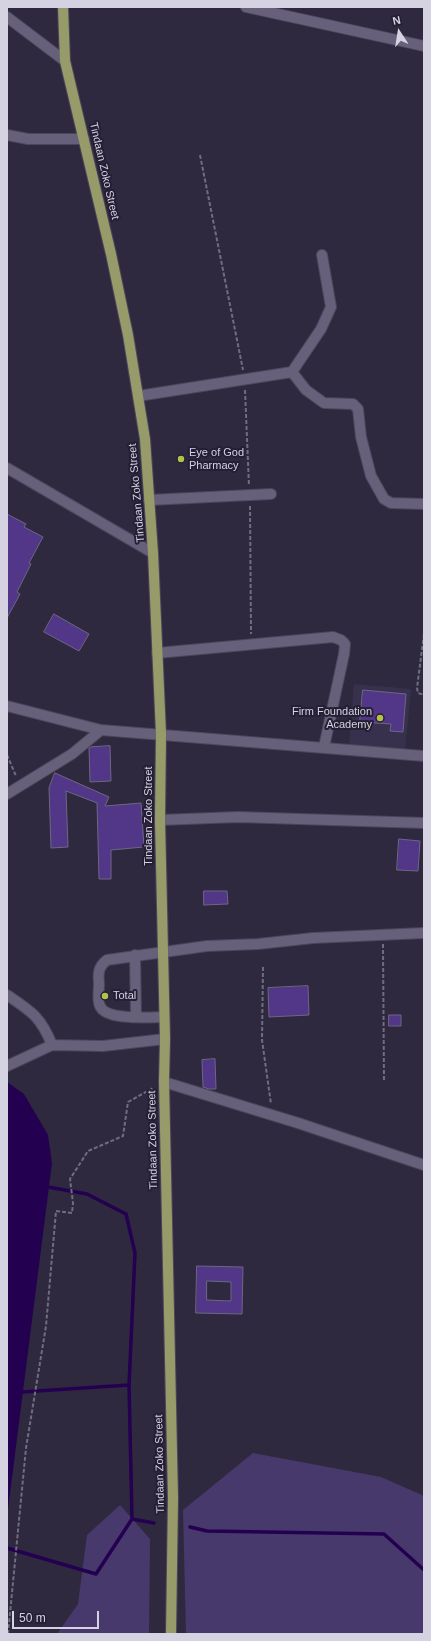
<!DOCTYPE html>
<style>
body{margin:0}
#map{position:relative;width:431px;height:1641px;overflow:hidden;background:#2e293f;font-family:Helvetica,sans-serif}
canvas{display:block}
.frame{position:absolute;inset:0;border:8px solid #d5d2e1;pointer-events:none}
.north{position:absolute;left:379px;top:12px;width:40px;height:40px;-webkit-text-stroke:3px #251f35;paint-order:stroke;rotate:348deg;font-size:11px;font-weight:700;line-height:16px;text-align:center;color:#d5d2e1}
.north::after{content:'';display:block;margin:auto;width:14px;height:18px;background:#d5d2e1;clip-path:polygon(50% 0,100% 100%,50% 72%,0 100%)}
.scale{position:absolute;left:12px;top:1611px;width:87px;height:18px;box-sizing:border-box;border:2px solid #d5d2e1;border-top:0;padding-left:5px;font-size:12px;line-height:14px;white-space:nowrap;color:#d5d2e1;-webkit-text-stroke:3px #251f35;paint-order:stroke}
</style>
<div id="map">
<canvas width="431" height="1641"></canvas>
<div class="frame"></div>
<div class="north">N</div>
<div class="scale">50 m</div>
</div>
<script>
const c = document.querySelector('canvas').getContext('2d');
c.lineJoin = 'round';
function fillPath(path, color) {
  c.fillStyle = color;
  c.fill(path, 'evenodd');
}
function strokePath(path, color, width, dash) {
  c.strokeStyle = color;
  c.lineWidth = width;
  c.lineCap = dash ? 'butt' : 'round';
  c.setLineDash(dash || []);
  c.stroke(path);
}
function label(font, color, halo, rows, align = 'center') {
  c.font = font + ' Helvetica,sans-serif';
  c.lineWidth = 4;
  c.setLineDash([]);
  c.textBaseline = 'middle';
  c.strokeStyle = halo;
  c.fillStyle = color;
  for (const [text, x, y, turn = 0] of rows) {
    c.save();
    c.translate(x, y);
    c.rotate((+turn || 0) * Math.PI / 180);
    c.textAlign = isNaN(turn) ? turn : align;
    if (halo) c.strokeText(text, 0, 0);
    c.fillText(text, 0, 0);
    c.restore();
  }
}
fillPath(new Path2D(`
 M354 684 411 689 405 751 349 746Z`), '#38314d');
fillPath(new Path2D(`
 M253 1453 381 1477 424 1496V1634H186L183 1510Z
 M120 1505 150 1539 149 1634H57L78 1604 87 1535Z`), '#48396c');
fillPath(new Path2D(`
 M7 1082 24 1094 48 1135 52 1163 7 1517Z`), '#240050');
strokePath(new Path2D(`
 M48 1187 87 1194 126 1214 135 1253 129 1385 132 1519
 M22 1392 129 1385
 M190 1527 207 1531 384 1534 424 1570
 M7 1548 96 1574 132 1519 154 1523`), '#240050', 3.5);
const building = new Path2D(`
 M7 514 26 524 24 527 43 537 29 563 31 564 17 592 20 594 7 618Z
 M54 614 89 634 79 651 44 632Z
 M363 690 406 694 403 732 390 731 391 724 360 722Z
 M110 746 111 781 90 782 89 748 91 747Z
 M55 773 109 797 105 806 141 803 144 847 111 850V879H99L97 803 66 791 68 847 51 848 49 788Z
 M399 839 420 841 418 871 397 870Z
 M204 891H227L228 904 204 905Z
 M308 986 309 1015 269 1017 268 988Z
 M389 1015H401V1026H389Z
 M215 1059 216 1089H209L203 1087 202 1060Z
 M197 1266 243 1267 242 1314 196 1313ZM207 1281 231 1282V1301L207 1300Z`);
fillPath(building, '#523788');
strokePath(building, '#6d6781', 1);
const minor = new Path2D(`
 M246 7 424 46
 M7 17 65 61
 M7 135 28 139H84
 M292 372 306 390 324 403 353 404 358 409 361 437 371 476 384 499 391 503 424 504
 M138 396 292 372 321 329 331 307 322 255
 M7 468 153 553
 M149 500 271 494
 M157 653 333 637 341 640 345 644 344 654 324 747
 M7 706 101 730 424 756
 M7 794 72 754 101 730
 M160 820 238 817 424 823
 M135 955 136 1017
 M7 995C31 1011 41 1017 52 1045
 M164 1017C150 1017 106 1021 100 1006 97 1000 99 990 99 984 98 973 98 967 107 960L207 946 258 944 313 938 424 933
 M7 1066 52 1045 103 1046 165 1039
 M164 1082 298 1123 424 1165`);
const major = new Path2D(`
 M63 7 65 61 111 254 128 335 145 439 153 553 161 734 160 820 165 1039 164 1082 173 1498 171 1634`);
strokePath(minor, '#4c475a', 12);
strokePath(major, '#4c475a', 12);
strokePath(new Path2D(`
 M200 155 243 370
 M245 390 249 486
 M250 506 251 634
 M424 634 417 688 418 693 424 695
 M7 755 16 776
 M383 944 384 1082
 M263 967 262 1040 271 1104
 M8 1634 26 1448 46 1326 56 1211 72 1213 73 1203 70 1179 88 1151 123 1136 128 1102 153 1088`), '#716d80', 2, [4, 2]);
strokePath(minor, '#66607a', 10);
strokePath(major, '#979b69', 10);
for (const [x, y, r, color] of [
 [181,459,4,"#b5c249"],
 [380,718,4,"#b5c249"],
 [105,996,4,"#b5c249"]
]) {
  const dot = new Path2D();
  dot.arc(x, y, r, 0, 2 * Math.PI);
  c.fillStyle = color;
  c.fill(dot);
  strokePath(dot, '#251f35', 1.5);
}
label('11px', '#d5d2e1', '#251f35', [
 ["Tindaan Zoko Street",104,171,77],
 ["Tindaan Zoko Street",137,493,-95],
 ["Tindaan Zoko Street",149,816,-90],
 ["Tindaan Zoko Street",153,1140,-91],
 ["Tindaan Zoko Street",160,1464,-91]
]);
label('11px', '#d5d2e1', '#251f35', [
 ["Eye of God",189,453],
 ["Pharmacy",189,466],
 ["Firm Foundation",372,712,"right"],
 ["Academy",372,725,"right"],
 ["Total",113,996]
], 'left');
</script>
